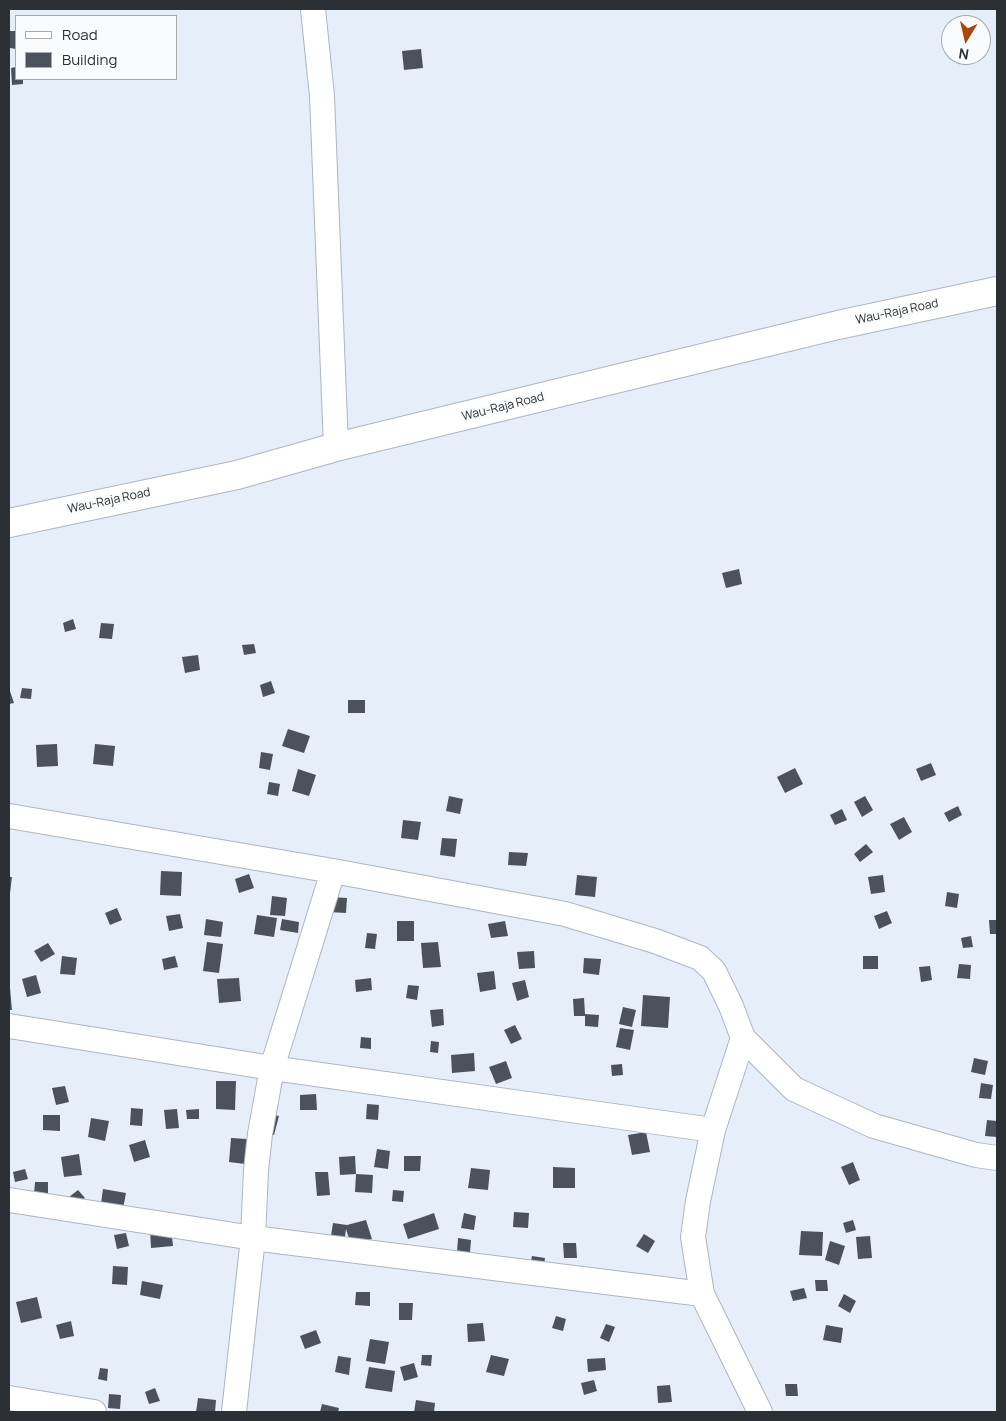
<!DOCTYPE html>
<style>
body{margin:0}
#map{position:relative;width:1006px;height:1421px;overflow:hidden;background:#e6eef9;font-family:Manrope,sans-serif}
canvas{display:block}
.frame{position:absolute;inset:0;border:10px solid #2c2f33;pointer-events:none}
.legend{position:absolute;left:15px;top:15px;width:162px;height:65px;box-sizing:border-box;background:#f9fbfd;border:1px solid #a7a9ac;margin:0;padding:6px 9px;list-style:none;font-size:15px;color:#2c2f33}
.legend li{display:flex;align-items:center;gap:10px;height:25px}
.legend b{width:25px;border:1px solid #a7a9ac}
.north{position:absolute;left:941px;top:15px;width:50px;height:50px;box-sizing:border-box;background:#f9fbfd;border:1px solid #a7a9ac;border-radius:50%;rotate:189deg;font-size:14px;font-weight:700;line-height:20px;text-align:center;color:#2c2f33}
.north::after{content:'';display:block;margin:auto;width:18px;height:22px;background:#aa470d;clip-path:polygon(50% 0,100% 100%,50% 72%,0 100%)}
</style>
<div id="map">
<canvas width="1006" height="1421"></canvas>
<div class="frame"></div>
<ul class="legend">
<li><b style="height:6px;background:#fff"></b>Road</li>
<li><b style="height:14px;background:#4b525b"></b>Building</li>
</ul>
<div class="north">N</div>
</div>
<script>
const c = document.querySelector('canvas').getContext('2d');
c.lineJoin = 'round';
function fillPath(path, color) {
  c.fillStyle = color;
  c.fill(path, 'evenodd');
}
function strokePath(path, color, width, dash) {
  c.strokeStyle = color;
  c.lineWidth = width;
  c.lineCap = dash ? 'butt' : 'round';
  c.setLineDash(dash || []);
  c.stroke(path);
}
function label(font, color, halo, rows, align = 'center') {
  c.font = font + ' Manrope,sans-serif';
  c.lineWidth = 5;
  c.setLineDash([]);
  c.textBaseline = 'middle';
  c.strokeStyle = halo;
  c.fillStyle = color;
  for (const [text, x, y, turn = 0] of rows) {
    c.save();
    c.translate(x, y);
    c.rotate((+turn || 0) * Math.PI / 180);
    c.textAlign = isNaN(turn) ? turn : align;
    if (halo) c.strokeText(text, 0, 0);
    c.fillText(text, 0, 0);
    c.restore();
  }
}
fillPath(new Path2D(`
 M10 31H16V49L10 48Z
 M421 49 423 68 404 70 402 51Z
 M16 67V79H23V84L12 85 11 68Z
 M739 569 742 584 726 588 722 573Z
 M73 619 76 629 65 632 63 623Z
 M101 623 114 624 112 639 99 638Z
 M254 644 256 653 244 655 242 645Z
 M198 655 200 670 185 673 182 657Z
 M271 681 275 693 263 697 260 685Z
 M9 688 14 703 9 704Z
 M22 688 32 689 31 699 20 698Z
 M348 700H365V713H348Z
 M288 729 310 736 304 753 282 746Z
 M57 744 58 766 37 767 36 745Z
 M95 744 115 746 113 766 93 764Z
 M261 752 273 754 270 770 259 768Z
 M931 763 936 775 921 781 916 769Z
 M795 768 803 784 785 793 777 777Z
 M298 769 316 775 309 796 292 791Z
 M269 782 280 784 278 796 267 794Z
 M449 796 463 799 460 814 446 811Z
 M865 796 873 810 862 817 854 802Z
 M958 806 962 815 949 822 944 813Z
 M842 809 847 820 835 825 830 815Z
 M904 817 912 832 899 840 890 824Z
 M403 820 421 822 418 840 401 838Z
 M442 838 457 839 455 857 440 855Z
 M866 844 873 852 860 862 854 854Z
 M509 852 528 853 526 866 508 865Z
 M161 871 182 872 181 896 160 895Z
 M249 874 254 888 239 893 235 879Z
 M577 875 597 877 595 897 575 895Z
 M883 875 885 892 871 894 868 877Z
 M9 877H12L10 893H9Z
 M947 892 959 894 957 908 945 906Z
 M272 896 287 898 285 916 270 915Z
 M329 897 347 898 346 913 328 912Z
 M117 908 122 920 110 925 105 913Z
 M887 911 892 923 879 929 874 916Z
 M180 914 183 928 169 931 166 916Z
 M257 915 277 918 274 937 254 934Z
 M206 919 223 922 221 937 204 935Z
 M282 919 299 922 298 933 280 930Z
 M989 920H997V934H990Z
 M397 921H414V941H397Z
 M505 921 508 936 491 938 488 924Z
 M367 933 377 934 375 949 365 948Z
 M971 936 973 947 963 948 961 938Z
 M207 942 223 944 219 973 203 971Z
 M438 942 441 967 423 968 421 943Z
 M48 943 55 954 41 962 34 951Z
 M534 951 535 968 519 969 517 952Z
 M62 956 77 958 75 975 60 974Z
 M175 956 178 967 164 970 162 959Z
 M863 956H878V969H863Z
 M584 958 601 959 599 975 583 973Z
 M959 964 971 965 970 979 957 978Z
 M930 966 932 980 921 982 919 967Z
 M494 971 496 989 480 992 477 973Z
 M36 975 41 993 27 997 22 979Z
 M239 978 241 1001 219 1003 217 979Z
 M371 978 372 990 356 992 355 980Z
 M525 980 529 997 517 1001 512 983Z
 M408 985 419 986 417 1000 406 998Z
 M9 988H10L12 1010H9Z
 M643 995 670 997 668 1028 641 1026Z
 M584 998 585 1014 599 1015 598 1027 585 1026V1016H574L573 999Z
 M623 1007 636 1010 632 1027 619 1024Z
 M443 1009 444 1025 432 1027 430 1010Z
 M515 1025 522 1039 511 1044 504 1030Z
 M620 1028 634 1030 630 1050 616 1047Z
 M361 1037 371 1038V1049L360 1048Z
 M431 1041 439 1042 438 1053 430 1052Z
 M474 1053 475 1071 452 1073 451 1055Z
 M974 1058 988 1061 985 1075 971 1072Z
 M506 1061 512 1078 496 1084 489 1067Z
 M622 1064 623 1075 612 1076 611 1065Z
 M216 1081H236L235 1110 216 1109Z
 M981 1083 993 1085 991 1099 979 1098Z
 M65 1086 69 1102 56 1105 52 1088Z
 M316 1094 317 1110H300V1095Z
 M367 1104 379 1105 378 1120 366 1119Z
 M131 1108 143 1109 142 1126 130 1125Z
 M177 1109 179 1128 166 1129 164 1110Z
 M199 1109V1119H187L186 1110Z
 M266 1113 279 1116 274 1135 262 1133Z
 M43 1115H60V1131L43 1130Z
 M91 1118 109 1121 105 1141 88 1137Z
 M987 1120 997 1121V1137L985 1136Z
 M646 1132 650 1152 632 1155 628 1135Z
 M231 1138 247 1139 245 1164 229 1162Z
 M145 1140 150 1157 134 1162 129 1145Z
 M377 1149 390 1151 388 1169 374 1167Z
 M79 1154 82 1175 64 1177 61 1157Z
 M355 1156 356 1174 340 1175 339 1157Z
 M404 1156H421L420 1171H404Z
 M853 1162 860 1180 849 1185 841 1167Z
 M553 1167 575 1168V1188H553Z
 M471 1168 490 1170 488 1190 468 1188Z
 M25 1169 28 1179 15 1182 13 1172Z
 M315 1172H328L330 1195 317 1196Z
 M356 1174 373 1175 372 1193 355 1192Z
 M35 1182H48V1194H34Z
 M103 1189 126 1193 122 1214 100 1210Z
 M78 1190 85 1198 76 1205 69 1197Z
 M393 1190 404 1191 403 1202 392 1201Z
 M514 1212 529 1213 528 1228 513 1227Z
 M434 1213 439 1229 408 1239 403 1224Z
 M464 1213 476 1216 474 1230 461 1228Z
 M366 1220 372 1239 351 1245 346 1229 344 1244 330 1242 333 1223 347 1225Z
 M853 1220 856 1230 846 1233 843 1223Z
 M171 1227 173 1246 151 1248 150 1229Z
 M801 1231 823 1232 822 1256 799 1255Z
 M126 1233 129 1246 117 1249 114 1235Z
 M644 1234 655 1241 648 1253 636 1246Z
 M870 1236 872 1258 858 1259 856 1237Z
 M458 1238 471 1240 470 1253 457 1252Z
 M830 1241 845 1246 839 1265 825 1260Z
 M563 1243H576L577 1258H564Z
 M532 1256 545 1258 543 1273 529 1271Z
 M113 1266 128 1267 127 1285 112 1284Z
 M815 1280H827L828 1291H816Z
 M142 1281 163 1285 160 1299 140 1295Z
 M804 1288 807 1298 793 1301 790 1291Z
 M356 1292H370V1306L355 1305Z
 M844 1294 856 1301 850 1313 838 1306Z
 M37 1297 42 1318 21 1323 16 1302Z
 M399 1303H413L412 1320H399Z
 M556 1316 566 1319 563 1331 552 1328Z
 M71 1321 74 1336 60 1339 56 1325Z
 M483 1323 485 1341 468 1342 467 1324Z
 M606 1324 615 1327 609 1342 600 1338Z
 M826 1325 843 1328 841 1343 823 1340Z
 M316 1330 321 1343 305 1349 300 1336Z
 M370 1339 389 1342 385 1364 366 1361Z
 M422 1355H432L431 1366 421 1365Z
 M491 1355 509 1359 504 1376 486 1372Z
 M338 1356 351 1358 349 1375 335 1372Z
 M605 1358 606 1370 588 1372 587 1359Z
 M414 1363 418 1377 404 1381 400 1367Z
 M369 1367 395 1371 392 1392 365 1388Z
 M100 1368 108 1369 107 1381 98 1379Z
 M594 1380 597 1391 584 1395 581 1383Z
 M785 1384H797L798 1396H786Z
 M670 1385 672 1402 658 1403 657 1386Z
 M155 1388 160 1401 149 1404 145 1392Z
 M109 1394 121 1395 120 1409 108 1408Z
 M198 1398 216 1400 215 1412H196Z
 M416 1400 435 1403 434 1412H414Z
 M322 1404 339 1408 338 1412H320Z`), '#4b525b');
const minor = new Path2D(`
 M313 9 322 96 336 447
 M9 816 333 871 565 914 655 941 700 958 714 971 731 1006 743 1038 794 1089 874 1126 976 1155 997 1158
 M9 1026 272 1068 713 1130
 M743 1038 713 1130 698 1201 693 1237 702 1294 760 1412
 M9 1200 253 1238 702 1294
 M9 1398 94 1412
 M234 1412 253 1238 256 1170 260 1134 272 1068 333 871`);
const primary = new Path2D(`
 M9 523 237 475 336 447 838 325 997 291`);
strokePath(minor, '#aeb5c0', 26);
strokePath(primary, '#aeb5c0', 30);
strokePath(minor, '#fff', 24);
strokePath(primary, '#fff', 28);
label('12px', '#2c2f33', '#f9fbfd', [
 ["Wau-Raja Road",897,312,-12],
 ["Wau-Raja Road",503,407,-14],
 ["Wau-Raja Road",109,501,-12]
]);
</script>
